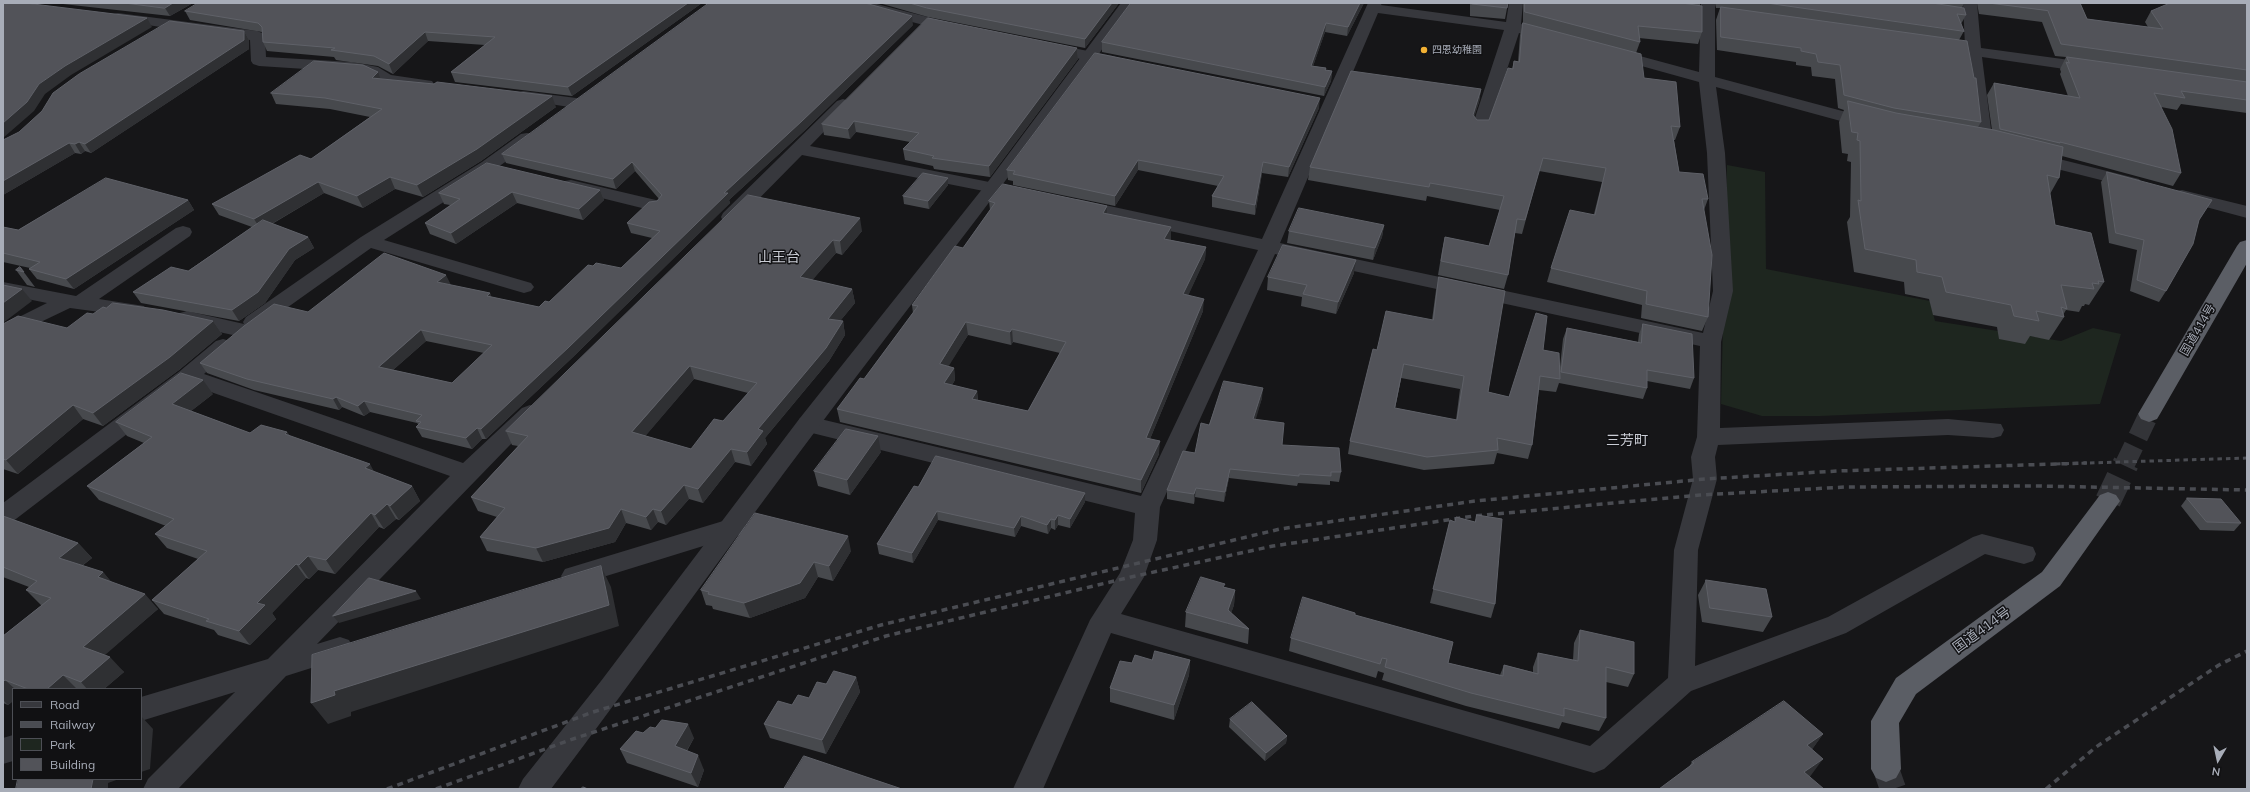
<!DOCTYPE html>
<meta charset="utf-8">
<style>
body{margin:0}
#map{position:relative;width:2250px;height:792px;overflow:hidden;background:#161618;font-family:Mulish,sans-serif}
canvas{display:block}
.frame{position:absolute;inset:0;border:4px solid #a8adb8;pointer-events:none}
.legend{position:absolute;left:12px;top:688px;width:130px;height:92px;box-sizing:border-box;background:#111113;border:1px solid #4d4f55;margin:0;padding:5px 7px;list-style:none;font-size:12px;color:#a8adb8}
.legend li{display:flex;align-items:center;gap:8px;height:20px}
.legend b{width:20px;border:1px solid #4d4f55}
.north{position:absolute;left:2198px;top:740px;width:40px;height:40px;-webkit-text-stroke:3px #111113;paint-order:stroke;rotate:189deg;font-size:11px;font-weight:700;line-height:16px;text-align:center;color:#a8adb8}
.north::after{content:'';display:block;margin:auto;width:14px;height:18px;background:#a8adb8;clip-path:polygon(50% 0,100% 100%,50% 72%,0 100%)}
</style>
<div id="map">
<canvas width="2250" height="792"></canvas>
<div class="frame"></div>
<ul class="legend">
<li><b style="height:5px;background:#37383d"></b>Road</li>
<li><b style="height:5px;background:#4a4c52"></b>Railway</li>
<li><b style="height:11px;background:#1e261f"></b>Park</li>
<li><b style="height:11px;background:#525359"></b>Building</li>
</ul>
<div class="north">N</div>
</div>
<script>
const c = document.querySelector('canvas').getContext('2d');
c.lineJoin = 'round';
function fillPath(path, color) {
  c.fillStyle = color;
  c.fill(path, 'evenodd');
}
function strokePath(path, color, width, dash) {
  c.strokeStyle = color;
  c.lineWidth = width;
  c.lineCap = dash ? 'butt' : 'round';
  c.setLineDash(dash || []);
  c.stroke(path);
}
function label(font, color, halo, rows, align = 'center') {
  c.font = font + ' Mulish,"Noto Sans JP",sans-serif';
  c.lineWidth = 3;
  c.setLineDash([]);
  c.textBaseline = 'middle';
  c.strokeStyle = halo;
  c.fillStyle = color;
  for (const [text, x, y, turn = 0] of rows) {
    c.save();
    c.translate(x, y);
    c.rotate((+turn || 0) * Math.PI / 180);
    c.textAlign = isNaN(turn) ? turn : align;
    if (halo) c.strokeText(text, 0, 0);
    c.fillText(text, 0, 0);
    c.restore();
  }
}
fillPath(new Path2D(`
 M1727 165 1765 172 1766 269 1930 301 1935 321 2061 341 2093 328 2121 334 2100 404 1820 416H1762L1721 404Z`), '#1e261f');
strokePath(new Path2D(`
 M2125 464 2149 414`), '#333438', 20, [20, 10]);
strokePath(new Path2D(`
 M2108 501 2126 463
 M1886 769 1893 789`), '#333438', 26, [26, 13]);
fillPath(new Path2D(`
 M849 3H873L959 25 962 28 959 31 954 33 851 6Z
 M1368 3H1382L1381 5 1506 22 1509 3H1523L1521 24 1555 34 1558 37 1555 40 1550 42 1519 33 1488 127 1486 131H1474L1472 127 1504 30 1378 13 1280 243 1703 333 1713 291 1707 153 1699 82 1609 57 1606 54 1609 51 1614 49 1699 72 1701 3H1715V77L1876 120 1878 124 1876 128 1870 129 1716 87 1725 153 1733 291 1721 342 1720 428 1948 419 2001 424 2004 430 2001 436 1993 438 1948 435 1718 445 1715 457 1717 479 1698 550 1695 666 1828 617 1973 537 1982 534 2033 547 2036 554 2033 561 2024 564 1985 554 1846 633 1691 691 1604 769 1594 773 1111 633 1043 789H1013L1090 620 1120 573 1133 540 1135 513 808 432 800 430 797 424 800 418 808 416 1141 496 1258 250 1077 211 1071 209 1068 205 1071 201 1077 199 1262 239ZM1275 254 1700 346 1697 437 1691 457 1693 479 1674 550 1668 678 1590 746 1121 614 1144 577 1157 540 1160 507Z
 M1963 3H1977L1981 48 2092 63 2098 65 2100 68 2098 71 2092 73 1982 57 1993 145 1990 149H1978L1975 145 1966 55 1935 50 1932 47 1935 44 1940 42 1965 46Z
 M118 13 257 31 262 33 265 36 266 57 352 62 378 67 391 75 432 81 434 84 432 87 426 89 387 84 368 74 352 72 259 66 253 64 251 61 250 40 113 20 111 17 113 14Z
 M1048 43 1113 56 1119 58 1121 61 1119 64 1113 66 1043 51 1040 48 1043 45Z
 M523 91 576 98 582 100 584 103 582 106 576 108 517 99 515 96 517 93Z
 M843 99 849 101 851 104 810 146 1014 187 1020 188 1023 192 1020 196 1014 197 802 155 737 221 730 223 723 221 721 217 723 213 837 101Z
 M527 133 533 134 536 138 533 142 494 170 384 240 531 283 534 287 531 291 524 293 517 291 371 248 260 327 251 328 252 330 249 335 242 337 187 325 180 323 177 318 180 313 187 311 244 324 243 322 246 317 361 237 482 162 521 134Z
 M2031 152 2139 179 2142 183 2139 187 2133 188 2025 161 2022 157 2025 153Z
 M571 180 660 201 663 205 660 209 654 211 565 189 562 185 565 181Z
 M2182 190 2247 206V218L2176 199 2173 195 2176 191Z
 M183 226 190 228 192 232 190 236 99 299 144 306 147 311 144 316 137 317 70 308 3 340V325L47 303 3 294V282L76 296 176 228Z
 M223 339 230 341 234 346 204 374 463 463 522 408 530 405 538 408 541 413 317 644 340 637 349 640 353 648 349 656 286 676 178 789H143L148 779 235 692 141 721V697L268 659 450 476 191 385 12 522 3 525V503L180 371 216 341Z
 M733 518 742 520 745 527 742 534 574 586 565 583 561 576 565 569Z
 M13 735V761L3 764V738Z`), '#37383d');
fillPath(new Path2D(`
 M1121 3H1135C1034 148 923 287 817 429 727 548 641 670 551 789H518L523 779 601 681 800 418 987 183Z`), '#37383d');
fillPath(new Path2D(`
 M2247 240V263L2160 414 2157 419 2149 422 2141 419 2138 414 2237 246 2240 242Z
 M2108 492 2116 495 2120 501 2060 586 1916 694 1899 723 1901 769 1896 778 1886 782 1876 778 1871 769V721L1896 678 2042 572 2100 495Z`), '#5b5e65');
strokePath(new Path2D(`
 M2056 464 2247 458`), '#4a4c52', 3, [4.5, 4]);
strokePath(new Path2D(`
 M387 789 593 712 881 625 1280 529 1475 501 1705 479 1837 471 2087 463
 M436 789 570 740 886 636 1131 577 1273 546 1474 516 1700 495 1846 487 2036 486 2247 490
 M2046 789 2096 747 2219 665 2247 651`), '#4a4c52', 3.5, [6, 5]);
fillPath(new Path2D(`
 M54 3H193L170 16Z
 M702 3 572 96 455 82 451 72 485 45 428 41 393 74 378 66 336 60 334 57 267 51 263 42 262 32 190 20 185 11Z
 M879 3H1119L1085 48 928 17Z
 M1131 3H1364L1347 36 1325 32 1313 66 1326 68V70L1332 71 1331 81 1324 96 1102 52V42Z
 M1470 3H1508L1505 19 1470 16Z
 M1523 3H1700V5L1702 32 1698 44 1639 38 1640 42 1636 53 1644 78 1680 127 1675 140H1674L1679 172 1708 199 1704 210 1708 317 1702 331 1641 318 1642 305 1547 282 1551 268 1594 214 1602 182 1539 171 1522 234 1515 233 1508 275 1504 289 1438 275 1442 251 1445 237 1489 246 1500 210 1427 196 1426 201 1308 180 1310 167 1481 89 1479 102 1474 116 1477 120H1489L1512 69 1514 61 1518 62 1520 35 1523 23Z
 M1715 3H1964L1962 8 1966 15 1961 24 1964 31 1959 40 1981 122 1978 127 1992 130 1987 95 1994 83 2068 96 2060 74 2061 72 2060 69 2066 57 2055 56 2042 22 1979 14 1977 3H2080L2087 19 2148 27 2145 22 2151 11 2247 3V113L2181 104 2177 110 2161 107 2181 173 2173 186 2062 156 2059 178 2050 194 2055 225 2104 282 2089 305 2085 304 2084 306H2082L2079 312 2066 310 2063 315 2064 317 2049 340 2030 336 2025 344 1999 339 1997 327 1933 315 1929 299 1905 294 1904 282 1854 272 1847 222 1850 217 1851 162 1847 161 1848 154 1842 153 1839 122 1844 110 1838 108 1835 79 1812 76 1811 67 1796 65V62L1717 50 1716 20 1720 8H1716Z
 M913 25 804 131 729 200 730 203 573 357 486 439H482L472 449 422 437 416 427 419 425 417 423 370 412 364 416 342 407 339 410 254 390 207 373 200 363 308 312 450 285 490 293 491 297 539 307 549 302 593 266 621 268 652 238 631 233 627 223 657 201 659 199 635 171 616 189 506 163 502 154ZM426 341 484 353 452 383 393 370Z
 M244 31 249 40V49L91 153 85 151 81 154 75 153 3 195V140Z
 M1077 48 1078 59 990 177 934 169 933 166 905 160 903 149 910 142 856 132 850 139 824 135 822 124Z
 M380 79 556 107 481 161 423 197 395 189 363 208 324 193 272 224 308 237 314 248 295 260 265 303 239 321 141 303 133 292 188 271 252 227 219 215 212 204 311 159 370 117 330 109 276 104 271 93Z
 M1319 108 1288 177 1262 173 1255 215 1212 207V196L1218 186 1138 170 1115 206 1013 185V181L1008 180 1007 170Z
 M2107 172 2199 220 2166 291 2159 302 2130 291 2137 250 2109 243 2101 182Z
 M948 178V185L929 209 904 204 903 196Z
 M600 190 604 200 583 220 517 203 456 244 430 234 425 223 450 205 444 204 439 193Z
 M748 195 862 231 842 255 836 253 812 280 852 289 855 303 840 321H843L845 335 829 361 765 438 767 444 751 466 735 462 703 503 689 499 666 525 658 522 651 530 626 523 615 542 543 562 487 551 480 537 497 517 478 511 471 497 518 446 512 445 506 431ZM694 379 748 393 723 421 691 449 645 436Z
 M188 200 194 210 74 289 37 279 29 269 30 268 3 262V227L18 230Z
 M989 201 1107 206V214L1171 227 1170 240 1206 247 1205 259 1188 295 1203 311 1150 439 1159 454 1141 493 840 422 837 409 864 379 913 313 912 305 963 248 990 210ZM968 335 1011 345 1013 342 1060 353 1028 411 978 400 977 391 952 385 955 380 954 368 948 366Z
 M1384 225 1382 237 1373 260 1287 243 1289 231Z
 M20 267 35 287 27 285 16 270Z
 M1354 273 1336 314 1301 306 1302 297 1267 290 1268 277Z
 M1439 277 1488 392 1509 397 1543 350 1560 367 1563 339 1567 328 1638 342 1639 334 1643 324 1694 378 1690 389 1647 381V388L1643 399 1559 383 1556 392 1539 390 1532 445 1528 459 1497 453 1494 464 1424 470 1348 454 1350 441 1377 350 1432 320 1436 290ZM1401 378 1460 389 1456 420 1395 408Z
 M106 308 213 321 222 334 179 370 103 426 83 419 18 474 3 469V324L67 328Z
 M213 394 191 411 250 433 287 432 290 436 374 472 412 486 420 501 399 520 396 519 384 529 379 527 335 574 318 570 309 579 306 578 272 613 276 619 250 645 218 635 214 630 164 614 152 600 198 559 167 548 155 534 166 526 99 500 87 486 144 443 127 436 116 422Z
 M1262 398 1255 419 1282 445 1341 472 1339 482 1330 481V485L1298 483 1297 486 1229 478 1224 502 1195 497 1194 504 1167 499V490L1195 453 1209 425Z
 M881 452 850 495 818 486 814 471Z
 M918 487 1085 493V502L1070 528 1058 525 1055 530 1051 528 1048 534 1021 526 1015 537 938 520 913 563 879 554 877 544Z
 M2187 498 2241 523 2234 531 2200 530 2181 506Z
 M3 516 78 543 92 558 82 566 103 572 110 581 158 609 104 655 124 672 104 689H13V701L8 705 3 703V636L42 605H41L26 590 29 587 3 577Z
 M1450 520 1455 522 1495 604 1491 618 1430 603Z
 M851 551 833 581 818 577 805 598 750 618 713 609 712 606 706 605 701 590Z
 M1706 580 1772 617 1763 632 1702 622 1698 595Z
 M1224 587 1235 590 1234 605 1231 613 1249 629 1248 644 1185 627 1186 612Z
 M1355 615 1448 663 1500 675 1504 665 1533 672V667L1538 653 1573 660 1574 643 1580 630 1634 674 1628 687 1606 682V718L1599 731 1562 722 1559 729 1466 706 1382 680 1384 673 1378 671 1376 678 1289 651 1291 638Z
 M1152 660H1190L1189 675 1174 720 1110 702V688L1132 663Z
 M856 677 860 692 826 754 770 738 764 724 792 705 809 698 826 684Z
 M1230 719 1287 736 1286 743 1265 761 1229 727Z
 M1823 734 1812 749 1810 777 1689 767 1692 762Z
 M694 738 687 751 704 770 698 787 627 763 620 749Z`), '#47494d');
fillPath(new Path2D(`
 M173 3H193L170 16 165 8Z
 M688 3H702L572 96 568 87Z
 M1112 3H1119L1085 48V39Z
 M1360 3H1364L1347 36 1348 27Z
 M912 16 913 25 804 131 729 200 730 203 573 357 486 439 481 429 724 193Z
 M147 18 152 27 71 75 45 94 34 111 3 138V123L39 84 65 66Z
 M1326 23 1325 32 1310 75 1311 66Z
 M244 31 249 40V49L91 153 85 144Z
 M425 32 428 41 393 74 389 64Z
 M1077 48 1078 59 990 177 989 166Z
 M1332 71 1331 81 1324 96 1325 87Z
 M378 72 382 83 372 78Z
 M1481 89 1479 102 1471 128 1473 115Z
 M552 96 556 107 481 161 423 197 417 185Z
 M1320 98 1319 108 1288 177 1289 167Z
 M854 121 856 132 850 139 848 129Z
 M79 142 85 151 81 154 75 144Z
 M69 143 75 153 3 195V181Z
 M1138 160V170L1115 206V196Z
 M632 162 635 171 616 189 613 179Z
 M1263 162 1262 173 1255 215V205Z
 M390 177 395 189 363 208 357 196Z
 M948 178V185L929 209 928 201Z
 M318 182 324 193 261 230 254 219Z
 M600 190 604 200 583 220 579 209Z
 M512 192 517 203 456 244 451 233Z
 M188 200 194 210 74 289 66 279Z
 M1107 206V218L1103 213Z
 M860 218 862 231 842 255 840 241Z
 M1384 225 1382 237 1373 260 1375 248Z
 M1171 227V240L1164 251V239Z
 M308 237 314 248 295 260 265 303 239 321 232 310 289 249Z
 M833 240 836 253 803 291 800 277Z
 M1206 247 1205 259 1183 307V294Z
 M1356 260 1354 273 1336 314 1338 302Z
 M446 275 451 285 437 282Z
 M22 289 32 301 3 323V303Z
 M852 289 855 303 831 332 828 319Z
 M490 293 494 303 487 296Z
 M1204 299 1203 311 1145 451 1146 438Z
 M213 321 222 334 179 370 103 426 93 413Z
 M843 321 845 335 829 361 765 438 767 444 751 466 747 452 758 429Z
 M966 322 968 335 942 377 940 364Z
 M1012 329 1013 342 1011 345 1010 332Z
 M421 330 426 341 385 377 379 367Z
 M690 366 694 379 637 446 632 432Z
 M954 368 955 380 945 396 944 383Z
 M203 380 213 394 182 418 172 404Z
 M1263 388 1262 398 1253 429V419Z
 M977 391 978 403 972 399Z
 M336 397 342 407 339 410 333 399Z
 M364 401 370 412 364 416 358 406Z
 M73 405 83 419 18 474 6 460Z
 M477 428 482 439 472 449 466 438Z
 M287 432 296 446 285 434Z
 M878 436 881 452 850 495 847 480Z
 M1160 441 1159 454 1141 493V480Z
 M731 449 735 462 703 503 698 489Z
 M370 464 378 479 365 468Z
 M1230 469 1229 478 1224 502 1225 492Z
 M684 485 689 499 666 525 661 511Z
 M412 486 420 501 399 520 390 506Z
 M1196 488 1195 497 1194 504V494Z
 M1085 493V502L1070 528V519Z
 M387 504 396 519 384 529 375 515Z
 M621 509 626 523 615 542 543 562 536 548Z
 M653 509 658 522 651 530 646 517Z
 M937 511 938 520 913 563 912 553Z
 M371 513 379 527 335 574 326 560Z
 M1058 515V525L1055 530V520Z
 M1021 516V526L1015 537 1014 528Z
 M1051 519V528L1048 534 1047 525Z
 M848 536 851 551 833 581 829 566Z
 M78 543 92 558 72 573 59 558Z
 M308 556 318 570 309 579 299 565Z
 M814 562 818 577 805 598 750 618 744 603Z
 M296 564 306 578 272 613 276 619 250 645 239 631 257 603Z
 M601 566 611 587 619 626 351 712V716L328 724 311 703 334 691Z
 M103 572 116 587 98 577Z
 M1235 590 1234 605 1227 625 1228 610Z
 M416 591 421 599 339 623 333 616Z
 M145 594 158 609 97 662 83 647Z
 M110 657 124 672 104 689H87L81 682Z
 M1190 660 1189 675 1174 720V705Z
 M63 675 77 689H47Z
 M856 677 860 692 826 754 822 740Z
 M5 680 15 689H13V701L8 705 3 700V682Z
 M141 716 153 729 150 769 141 772Z
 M688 724 694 738 681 760 675 746Z
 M1823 734 1809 754 1807 745Z
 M1287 736 1286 743 1265 761 1266 753Z
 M698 755 704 770 698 787 691 773Z
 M1823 759 1809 778 1804 772Z
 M93 779H119L108 783V789H91Z`), '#2f3033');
const building = new Path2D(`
 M3 3H25L147 18 65 66 39 84 27 102 3 123Z
 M125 3H173L165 8Z
 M198 3H688L568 87 451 72 495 37 425 32 389 64 374 56 331 50 335 48 263 42 262 27 258 23 185 11Z
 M709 3H865L912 16 802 121 724 193H728L569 347 481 429 477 428 466 438 416 427 421 422 416 421 422 415 364 401 358 406 336 397 333 399 247 379 200 363 244 326 274 304 308 312 384 253 446 275 437 282 490 293 487 296 539 307 545 301 549 302 588 265 593 266 596 263 621 268 660 231 627 223 649 202 657 201 662 195 632 162 613 179 502 154ZM421 330 492 345 452 383 379 367Z
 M910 3H1112L1085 39 927 8Z
 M1131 3H1360L1348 27 1326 23 1311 66 1326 68 1325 70 1332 71 1325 87 1102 42Z
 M1472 3H1508L1507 8 1472 4Z
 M1525 3H1682L1702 6V32L1638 26 1640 42 1525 12Z
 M1767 3H1932L1964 8 1966 15 1957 14 1964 31Z
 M1989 3H2080L2087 19 2163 29 2151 11 2170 3H2247V70L2061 44 2048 11Z
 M1721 7 1967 41 1974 78H1976L1981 122 1894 108 1844 95 1840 65 1818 62 1816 54 1801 51V48L1721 37Z
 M928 18 1077 48 989 166 932 158 934 156 903 149 919 133 854 121 848 129 822 124Z
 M170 21 244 31V40L85 144 79 142 75 144 69 143 3 181V140L19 132 42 111 53 93 79 74Z
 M1523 23 1641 54 1644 78 1676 82 1680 127 1671 126 1679 172 1703 174 1708 199H1702L1712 255 1708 317 1646 304 1647 291 1551 268 1570 210 1595 215 1606 168 1543 158 1525 220 1517 219 1508 275 1441 261 1445 237 1489 246 1504 196 1430 183 1429 187 1310 167 1351 71 1481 89 1473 115 1477 120H1489L1508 68 1513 69 1514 61 1519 62Z
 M1095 53 1320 98 1289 167 1263 162 1255 205 1212 196 1224 176 1138 160 1115 196 1013 174 1015 171 1007 170Z
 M2067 57 2247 82V100L2181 91 2185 98 2154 93 2172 129 2181 173 2060 142V143L2000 129 1994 83 2080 98 2066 62 2069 63Z
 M314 61 363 65 378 72 372 78 434 84 437 82 552 96 477 149 417 185 390 177 357 196 318 182 254 219 212 204 300 155 311 159 382 109 325 98 271 93Z
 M1848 101 1896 113 1994 130 2063 147 2059 178 2047 175 2055 225 2091 233 2104 282 2098 281 2099 284 2092 283 2094 289 2061 285 2067 309 2061 307 2064 317 2036 311 2039 321 2014 316 2011 305 1946 292 1942 277 1917 272 1916 260 1865 249 1858 200 1861 201 1860 141 1857 140 1858 133 1852 132Z
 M487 163 600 190 579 209 512 192 451 233 425 223 460 199 439 193Z
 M2107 172 2212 200 2199 220 2193 244 2166 291 2137 280 2144 240 2116 233Z
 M923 173 948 178 928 201 903 196Z
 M106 178 188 200 66 279 29 269 40 262 3 253V227L18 230Z
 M1003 184 1107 206 1103 213 1171 227 1164 239 1206 247 1183 294 1204 299 1146 438 1160 441 1141 480 837 409 860 378 864 379 918 306 912 305 955 246 963 248 995 203 989 201ZM966 322 1010 332 1012 329 1066 342 1028 411 972 399 977 391 944 383 954 368 940 364Z
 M748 195 860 218 840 241 833 240 800 277 852 289 828 319 843 321 826 348 758 429 763 431 747 452 731 449 698 489 684 485 661 511 653 509 646 517 621 509 609 528 536 548 480 537 505 508 471 497 528 436 506 431ZM690 366 757 383 723 421 714 419 691 449 632 432Z
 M1299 208 1384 225 1375 248 1289 231Z
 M263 220 308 237 289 249 258 292 232 310 133 292 171 267 188 271Z
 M1283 245 1356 260 1338 302 1303 294 1307 285 1268 277Z
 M20 267 24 272 16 270Z
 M1439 277 1505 291 1488 392 1509 397 1536 313 1547 316 1543 350 1559 353 1560 379 1540 376 1532 445 1497 438 1498 450 1427 457 1350 441 1373 349 1377 350 1386 311 1433 320ZM1404 364 1464 376 1457 420 1395 408Z
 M3 285 22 289 3 303Z
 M113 303 163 310 213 321 170 357 93 413 73 405 6 460 3 459V324L18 316 67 328 87 313 93 314 103 307 106 308Z
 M1643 324 1692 334 1694 378 1647 370V388L1561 372 1567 328 1641 343Z
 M181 373 203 380 172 404 250 433 261 425 287 432 285 434 370 464 365 468 412 486 390 506 387 504 375 515 371 513 326 560 308 556 299 565 296 564 257 603 265 605 239 631 206 621 209 619 152 600 207 551 155 534 174 519 87 486 152 437 116 422Z
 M1224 381 1263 388 1253 419 1284 423 1282 445 1339 448 1341 472H1331V476L1299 474V476L1230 469 1225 492 1196 488 1194 494 1167 490 1183 451 1195 453 1201 423 1209 425Z
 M846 429 878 436 847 480 814 471Z
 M936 456 1085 493 1070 519 1058 515 1055 520 1051 519 1047 525 1021 516 1014 528 937 511 912 553 877 544 914 486 918 487Z
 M2187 498 2221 499 2241 523 2207 522Z
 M755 513 848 536 829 566 814 562 800 583 744 603 708 594 709 592 701 590Z
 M1477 515 1502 519 1495 604 1433 589 1450 520 1455 522 1456 517 1475 522Z
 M3 516 78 543 59 558 103 572 98 577 145 594 83 647 110 657 81 682 63 675 47 689H28L5 680 3 682V636L51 598 26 590 37 581 3 567Z
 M601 566 609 605 334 691 335 695 311 703 312 655Z
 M1201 577 1225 584 1223 587 1235 590 1228 610 1249 629 1186 612Z
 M369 578 416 591 333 616Z
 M1706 580 1766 589 1772 617 1710 608Z
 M1303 597 1355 613V615L1453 642 1448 663 1503 676 1504 665 1538 674V653L1578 661 1580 630 1634 642V674L1606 667V718L1564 708V716L1471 693 1385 667 1387 659 1382 658 1380 664 1291 638Z
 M1155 651 1190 660 1174 705 1110 688 1120 661 1132 663 1135 655 1152 660Z
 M834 671 856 677 822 740 764 724 778 701 792 705 798 695 809 698 817 682 826 684Z
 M1784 701 1823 734 1807 745 1823 759 1804 772 1824 789H1659L1694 763 1692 762Z
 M1252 702 1287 736 1266 753 1230 719Z
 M662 720 688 724 675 746 698 755 691 773 620 749 636 731 643 733 650 727 655 728Z
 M804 756 902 789H784Z
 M18 779H93L91 789H16Z
 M583 787 588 789H581Z`);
fillPath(building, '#525359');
strokePath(building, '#5f6168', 1);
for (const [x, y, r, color] of [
 [1424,50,4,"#f2b134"]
]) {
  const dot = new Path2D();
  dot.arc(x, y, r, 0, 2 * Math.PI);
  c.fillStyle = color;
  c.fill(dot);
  strokePath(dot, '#111113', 1.5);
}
label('10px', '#a8adb8', '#111113', [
 ["四恩幼稚園",1432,50]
], 'left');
label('12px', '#a8adb8', '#111113', [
 ["国道414号",2198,330,-60]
]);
label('14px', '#c9ccd4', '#111113', [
 ["山王台",779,258],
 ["三芳町",1627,441]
]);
label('14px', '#a8adb8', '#111113', [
 ["国道414号",1982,630,-36]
]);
</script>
